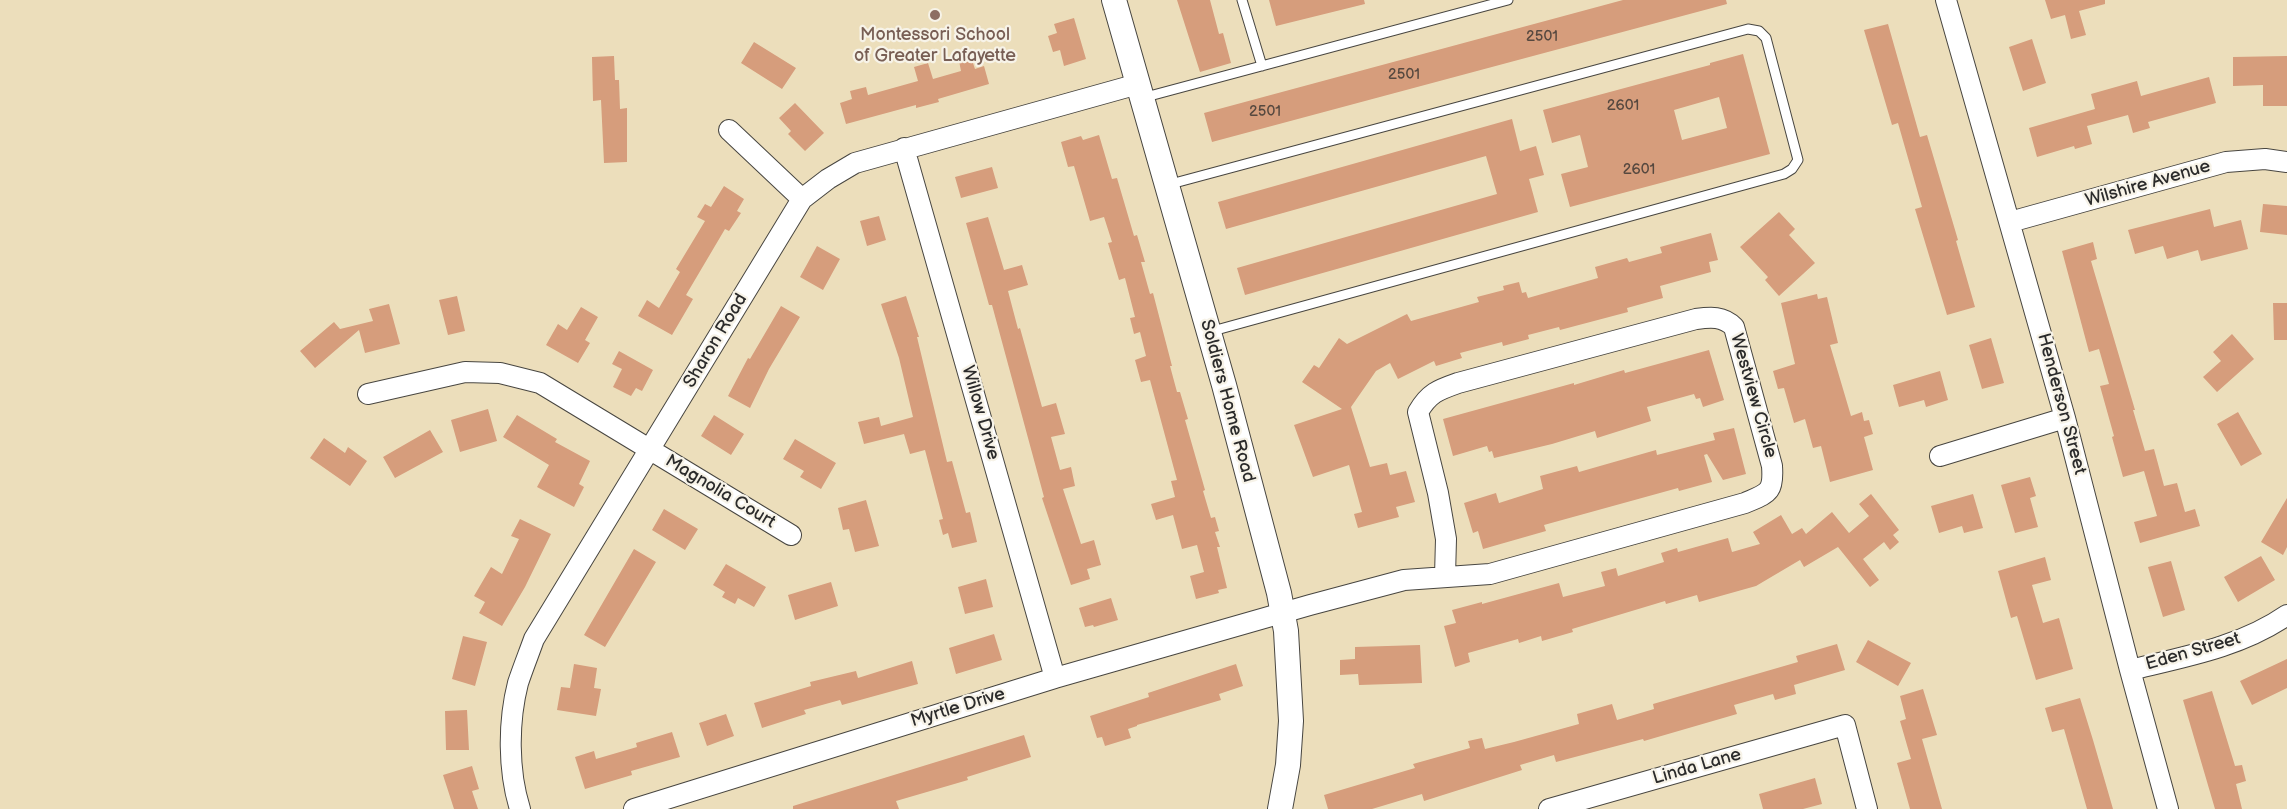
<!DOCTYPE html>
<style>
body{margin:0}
canvas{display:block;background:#ecdebb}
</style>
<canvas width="2287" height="809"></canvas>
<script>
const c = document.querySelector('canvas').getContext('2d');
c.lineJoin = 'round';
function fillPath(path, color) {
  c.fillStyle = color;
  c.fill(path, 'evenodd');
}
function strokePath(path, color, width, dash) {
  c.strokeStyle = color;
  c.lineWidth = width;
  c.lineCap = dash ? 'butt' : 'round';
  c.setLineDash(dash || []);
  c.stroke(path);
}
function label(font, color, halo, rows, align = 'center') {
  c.font = font + ' "Balsamiq Sans",sans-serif';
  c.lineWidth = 4.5;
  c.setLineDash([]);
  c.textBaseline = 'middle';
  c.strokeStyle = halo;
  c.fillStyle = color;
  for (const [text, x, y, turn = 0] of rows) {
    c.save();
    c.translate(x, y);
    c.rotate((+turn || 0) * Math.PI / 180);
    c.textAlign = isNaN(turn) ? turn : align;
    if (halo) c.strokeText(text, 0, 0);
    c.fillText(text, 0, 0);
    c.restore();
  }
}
fillPath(new Path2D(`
 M1177 0H1210L1219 34 1223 33 1231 63 1200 72Z
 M1269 0H1364L1365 4 1276 26Z
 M1623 0H1726L1727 4 1212 142 1204 113Z
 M2045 0H2105V4L2079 11 2086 35 2071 39 2065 15 2051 19Z
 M1074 18 1086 59 1064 66 1060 50 1053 52 1048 36 1057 33 1054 24Z
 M1888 24 1920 137 1927 135 1958 240 1956 241 1975 307 1947 315 1915 209 1922 207 1898 123 1892 125 1864 30Z
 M2032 39 2046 83 2023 91 2009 47Z
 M754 42 796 68 782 89 741 63Z
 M1743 54 1770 154 1570 207 1561 174 1588 167 1580 135 1552 143 1543 110 1710 65V63ZM1719 97 1727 128 1682 140 1674 110Z
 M614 56 615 80H619L620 109 627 108V162L604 163 601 100 593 101 592 57Z
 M2287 56V106H2263V85L2233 86V57Z
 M971 57 975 69 984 66 989 84 938 99 939 102 916 108V105L846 124 840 103 852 99 850 91 866 87 868 95 918 81 914 67 928 63 933 79 961 71 959 61Z
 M2209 77 2216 103 2148 122 2150 128 2133 133 2128 115 2087 126 2092 144 2075 149 2074 146 2037 157 2029 128 2095 109 2091 94 2137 81 2141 96Z
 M795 103 824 133 805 151 788 134 791 131 779 118Z
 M1512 119 1520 151 1536 146 1544 175 1529 179 1538 212 1245 295 1237 268 1497 194 1486 156 1226 229 1218 202Z
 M1099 135 1112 179 1117 178 1134 236 1137 235 1145 262H1141L1150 294 1153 293 1172 366H1170L1177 392H1180L1188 419 1185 420 1205 490 1203 491 1211 518 1215 517 1219 531 1215 532 1220 547H1217L1227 588 1218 590 1219 593 1196 599 1190 576 1204 572 1197 545 1182 549 1173 515 1156 520 1151 504 1175 497 1171 481 1177 480 1150 380 1141 382 1135 360 1146 356 1140 332 1134 334 1130 318 1135 317 1125 278 1119 280 1108 243 1112 242 1104 217 1090 221 1074 166 1068 167 1061 142 1081 136 1083 140Z
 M992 167 998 188 961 198 955 177Z
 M724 186 744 199 737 211 741 213 729 231 725 229 686 295 693 299 672 335 638 316 647 300 659 308 680 272 676 269 705 221 697 217 705 204 711 207Z
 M2263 204 2287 206V235L2260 232Z
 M2210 209 2214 227 2241 220 2248 249 2201 261 2198 250 2167 259 2163 246 2135 254 2128 230Z
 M1779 212 1795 229 1789 235 1815 263 1779 296 1765 280 1768 277 1740 247Z
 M879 216 886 240 867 246 860 221Z
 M988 217 1004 270 1022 265 1028 285 1008 291 1018 329 1020 328 1042 407 1056 403 1065 434 1051 437 1060 470 1071 467 1075 486 1063 489 1081 544 1094 540 1101 565 1087 569 1090 579 1071 585 1042 498 1044 497 992 305H989L966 223Z
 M1711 233 1718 260 1709 262 1711 272 1660 286 1663 298 1627 308 1628 312 1560 330 1559 327 1528 335 1529 339 1503 346 1502 342 1460 353 1462 358 1436 366 1434 361 1398 379 1390 363 1376 371 1351 407 1370 467 1387 463 1390 475 1406 471 1415 502 1396 507 1399 517 1358 528 1354 514 1362 512 1349 465 1313 477 1294 425 1342 409 1302 382 1314 365 1319 368 1339 338 1347 344 1407 314 1411 321 1436 314 1479 302 1477 297 1504 290 1503 286 1519 282 1522 293 1526 292 1528 298 1598 278 1595 267 1627 258 1629 262 1662 253 1660 247Z
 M2093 242 2097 259 2091 261 2135 410H2133L2145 451 2154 449 2164 486 2177 483 2185 512 2195 509 2200 526 2140 543 2134 522 2157 516 2144 471 2123 477 2112 437 2114 436 2100 386 2109 384 2099 349 2089 352 2062 251Z
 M817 246 840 259 823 290 800 277Z
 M1817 294 1818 299 1827 297 1838 343 1830 345 1851 416 1862 412 1864 421 1869 420 1873 434 1864 437 1873 470 1830 482 1821 446 1813 448 1805 419 1794 423 1784 388 1778 389 1773 371 1795 364 1781 303Z
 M457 296 465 331 448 335 439 300Z
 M906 296 919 337H917L947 462 952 461 966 513 970 512 977 542 952 548 948 533 943 535 939 520 943 519 925 450 910 454 904 434 864 444 858 422 879 417 881 426 913 417 899 358 881 304Z
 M2273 303H2287V340H2274Z
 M389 304 400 344 365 353 359 330 315 368 300 351 334 322 340 329 373 321 369 309Z
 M781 306 800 317 769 369 750 408 728 396 748 358 750 359Z
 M581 307 598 317 585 340 590 343 578 363 546 345 558 324 567 330Z
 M2232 334 2254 359 2217 392 2203 377 2221 361 2213 352Z
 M1991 338 2004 383 1982 389 1969 345Z
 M1709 350 1724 400 1703 407 1700 398 1696 399 1694 394 1647 407 1651 421 1597 438 1595 431 1552 444 1494 458 1492 451 1489 452 1487 446 1453 456 1443 419 1574 383V385L1624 370 1625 373Z
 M619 351 653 370 642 391 636 388 631 396 613 387 622 369 612 364Z
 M1940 371 1948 400 1926 407 1924 400 1899 407 1893 385Z
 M488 409 497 441 460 452 451 420Z
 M2238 412 2262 454 2241 466 2217 424Z
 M517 415 557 439 555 442 590 461 579 484 584 487 574 507 537 487 549 465 503 437Z
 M714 415 744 434 731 455 701 436Z
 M1734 428 1746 474 1723 480 1707 454 1704 455 1712 482 1679 491 1678 488 1544 525 1546 531 1483 549 1478 531 1473 533 1464 503 1496 493 1499 503 1543 489 1540 476 1577 466 1579 472 1656 450 1657 455 1715 440 1713 433Z
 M430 430 443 452 395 478 383 457Z
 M324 438 345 453 348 447 367 461 350 486 310 458Z
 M795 439 836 463 821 489 800 477 804 471 783 459Z
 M2030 477 2036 496 2030 498 2038 527 2015 533 2001 485Z
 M1871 494 1899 530 1893 535 1899 542 1890 550 1884 542 1863 559 1879 580 1870 587 1838 547 1804 567 1800 560 1756 586 1699 602 1697 595 1666 604 1665 601 1572 629 1573 632 1542 641 1541 636 1519 643 1518 639 1468 653 1470 662 1455 667 1444 626 1456 623 1452 610 1482 602V604L1559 583 1563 597 1605 586 1601 572 1616 568 1618 576 1664 562 1661 553 1677 548 1678 552 1728 538 1732 552 1760 544 1753 532 1781 515 1792 534 1802 528 1806 534 1832 512 1849 533 1869 516 1859 504Z
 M1973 494 1983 528 1964 533 1962 526 1939 533 1931 506Z
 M2287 498V547L2283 555 2261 542Z
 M866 500 879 546 855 552 849 529 843 530 838 508Z
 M664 509 698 529 685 550 652 530Z
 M520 519 551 534 525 587 502 626 479 613 485 602 474 596 491 567 502 574 519 539 511 536Z
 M634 549 656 562 605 647 584 635Z
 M2261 556 2275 580 2238 602 2224 577Z
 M2045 557 2051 580 2032 585 2043 623 2059 618 2073 669 2036 680 2017 616 2011 618 1998 571Z
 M2171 561 2185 610 2163 617 2148 567Z
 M726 564 766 587 754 607 738 598 735 604 722 597 725 592 713 585Z
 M986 579 993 607 965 614 958 587Z
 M831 582 838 606 795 620 788 595Z
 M1111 598 1118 620 1094 627 1093 625 1085 627 1079 608Z
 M994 634 1002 660 956 674 949 648Z
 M463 636 487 642 475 686 452 679Z
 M1868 640 1911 663 1898 686 1856 662Z
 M1837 644 1845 670 1794 685 1796 694 1775 700 1773 694 1734 705 1737 714 1644 741 1643 739 1556 762 1554 755 1520 765 1522 770 1424 801 1422 794 1372 809H1328L1324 795 1415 768 1413 764 1470 748 1468 741 1482 738 1485 749 1514 742 1579 724 1577 714 1612 704 1617 720 1654 709 1653 704 1798 662 1796 656Z
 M1420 645 1422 683 1359 685 1358 674 1340 675V660L1355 659V647Z
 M2287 659V688L2252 705 2240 681Z
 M912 661 918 684 842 705 840 700 804 710 806 714 762 728 754 703 811 686 810 682 856 671 858 678Z
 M574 664 597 668 594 688 601 689 596 716 557 710 561 687 570 688Z
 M1236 664 1243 686 1219 694 1221 700 1137 725V726L1128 729 1131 738 1105 746 1102 737 1097 738 1090 716 1149 697 1148 693Z
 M1923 689 1937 735 1922 739 1942 809H1910L1897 763 1911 759 1900 721 1906 719 1900 696Z
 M2212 691 2235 766 2242 765 2246 781 2236 784 2242 809H2215L2183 700Z
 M2080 698 2093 740 2113 809H2087L2064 729 2052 732 2045 708Z
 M467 710 469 750H446L445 711Z
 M726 714 734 736 707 746 699 723Z
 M672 732 680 757 631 771 632 775 585 789 575 757 594 751 596 759 637 747 636 743Z
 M1024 735 1031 757 967 777 968 780 896 801 899 809H793V806Z
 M472 766 479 789 472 791 478 809H454L443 775Z
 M1815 778 1822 804 1803 809H1763L1759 794Z`), '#d69d7c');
const service = new Path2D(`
 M1242 0 1262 66
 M1142 98 1508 0
 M1167 185 1748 29 1759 31 1766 38 1798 160 1792 169 1784 174 1209 332`);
const minor = new Path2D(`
 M1946 0 2065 418 2130 670 2168 809
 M729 130 802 199
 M904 148 1055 678
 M2010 222 2226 162 2265 159 2287 162
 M368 394 465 372 500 373 540 383 791 535
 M1940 456 2065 418
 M2130 670C2184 657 2241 647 2287 615
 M520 809C508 771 508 722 518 683 523 668 529 653 534 639L802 199 828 179 855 163 1138 84
 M634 809 1055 678 1310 605 1404 580 1490 574 1745 503C1768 493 1774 493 1772 466L1734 327C1723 316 1711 317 1696 319L1458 383C1438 390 1429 393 1418 412L1438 493 1446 539 1445 576
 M1549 809 1845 725 1867 809`);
const tertiary = new Path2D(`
 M1114 0 1224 385 1279 593 1286 631 1291 721 1288 765 1280 809`);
strokePath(service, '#484641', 11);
strokePath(minor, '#484641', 22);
strokePath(tertiary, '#484641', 26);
strokePath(service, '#fff', 9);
strokePath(minor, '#fff', 20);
strokePath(tertiary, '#fff', 24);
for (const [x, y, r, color] of [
 [935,15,6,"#8d6e63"]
]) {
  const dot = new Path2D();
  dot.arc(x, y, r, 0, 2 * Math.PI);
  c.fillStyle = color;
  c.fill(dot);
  strokePath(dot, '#f7f3e8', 2);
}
label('15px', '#56483f', null, [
 ["2501",1542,37],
 ["2501",1404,75],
 ["2601",1623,106],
 ["2501",1265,112],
 ["2601",1639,170]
]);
label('18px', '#785e54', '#f7f3e8', [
 ["Montessori School",935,35],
 ["of Greater Lafayette",935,56]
]);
label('18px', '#2b2b2b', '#f7f3e8', [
 ["Wilshire Avenue",2148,184,-16],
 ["Sharon Road",716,341,-59],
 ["Westview Circle",1753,396,74],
 ["Soldiers Home Road",1227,401,75],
 ["Henderson Street",2061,404,75],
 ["Willow Drive",980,413,74],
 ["Magnolia Court",720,492,31],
 ["Eden Street",2193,652,-16],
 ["Myrtle Drive",958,708,-17],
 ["Linda Lane",1697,767,-16]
]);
</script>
